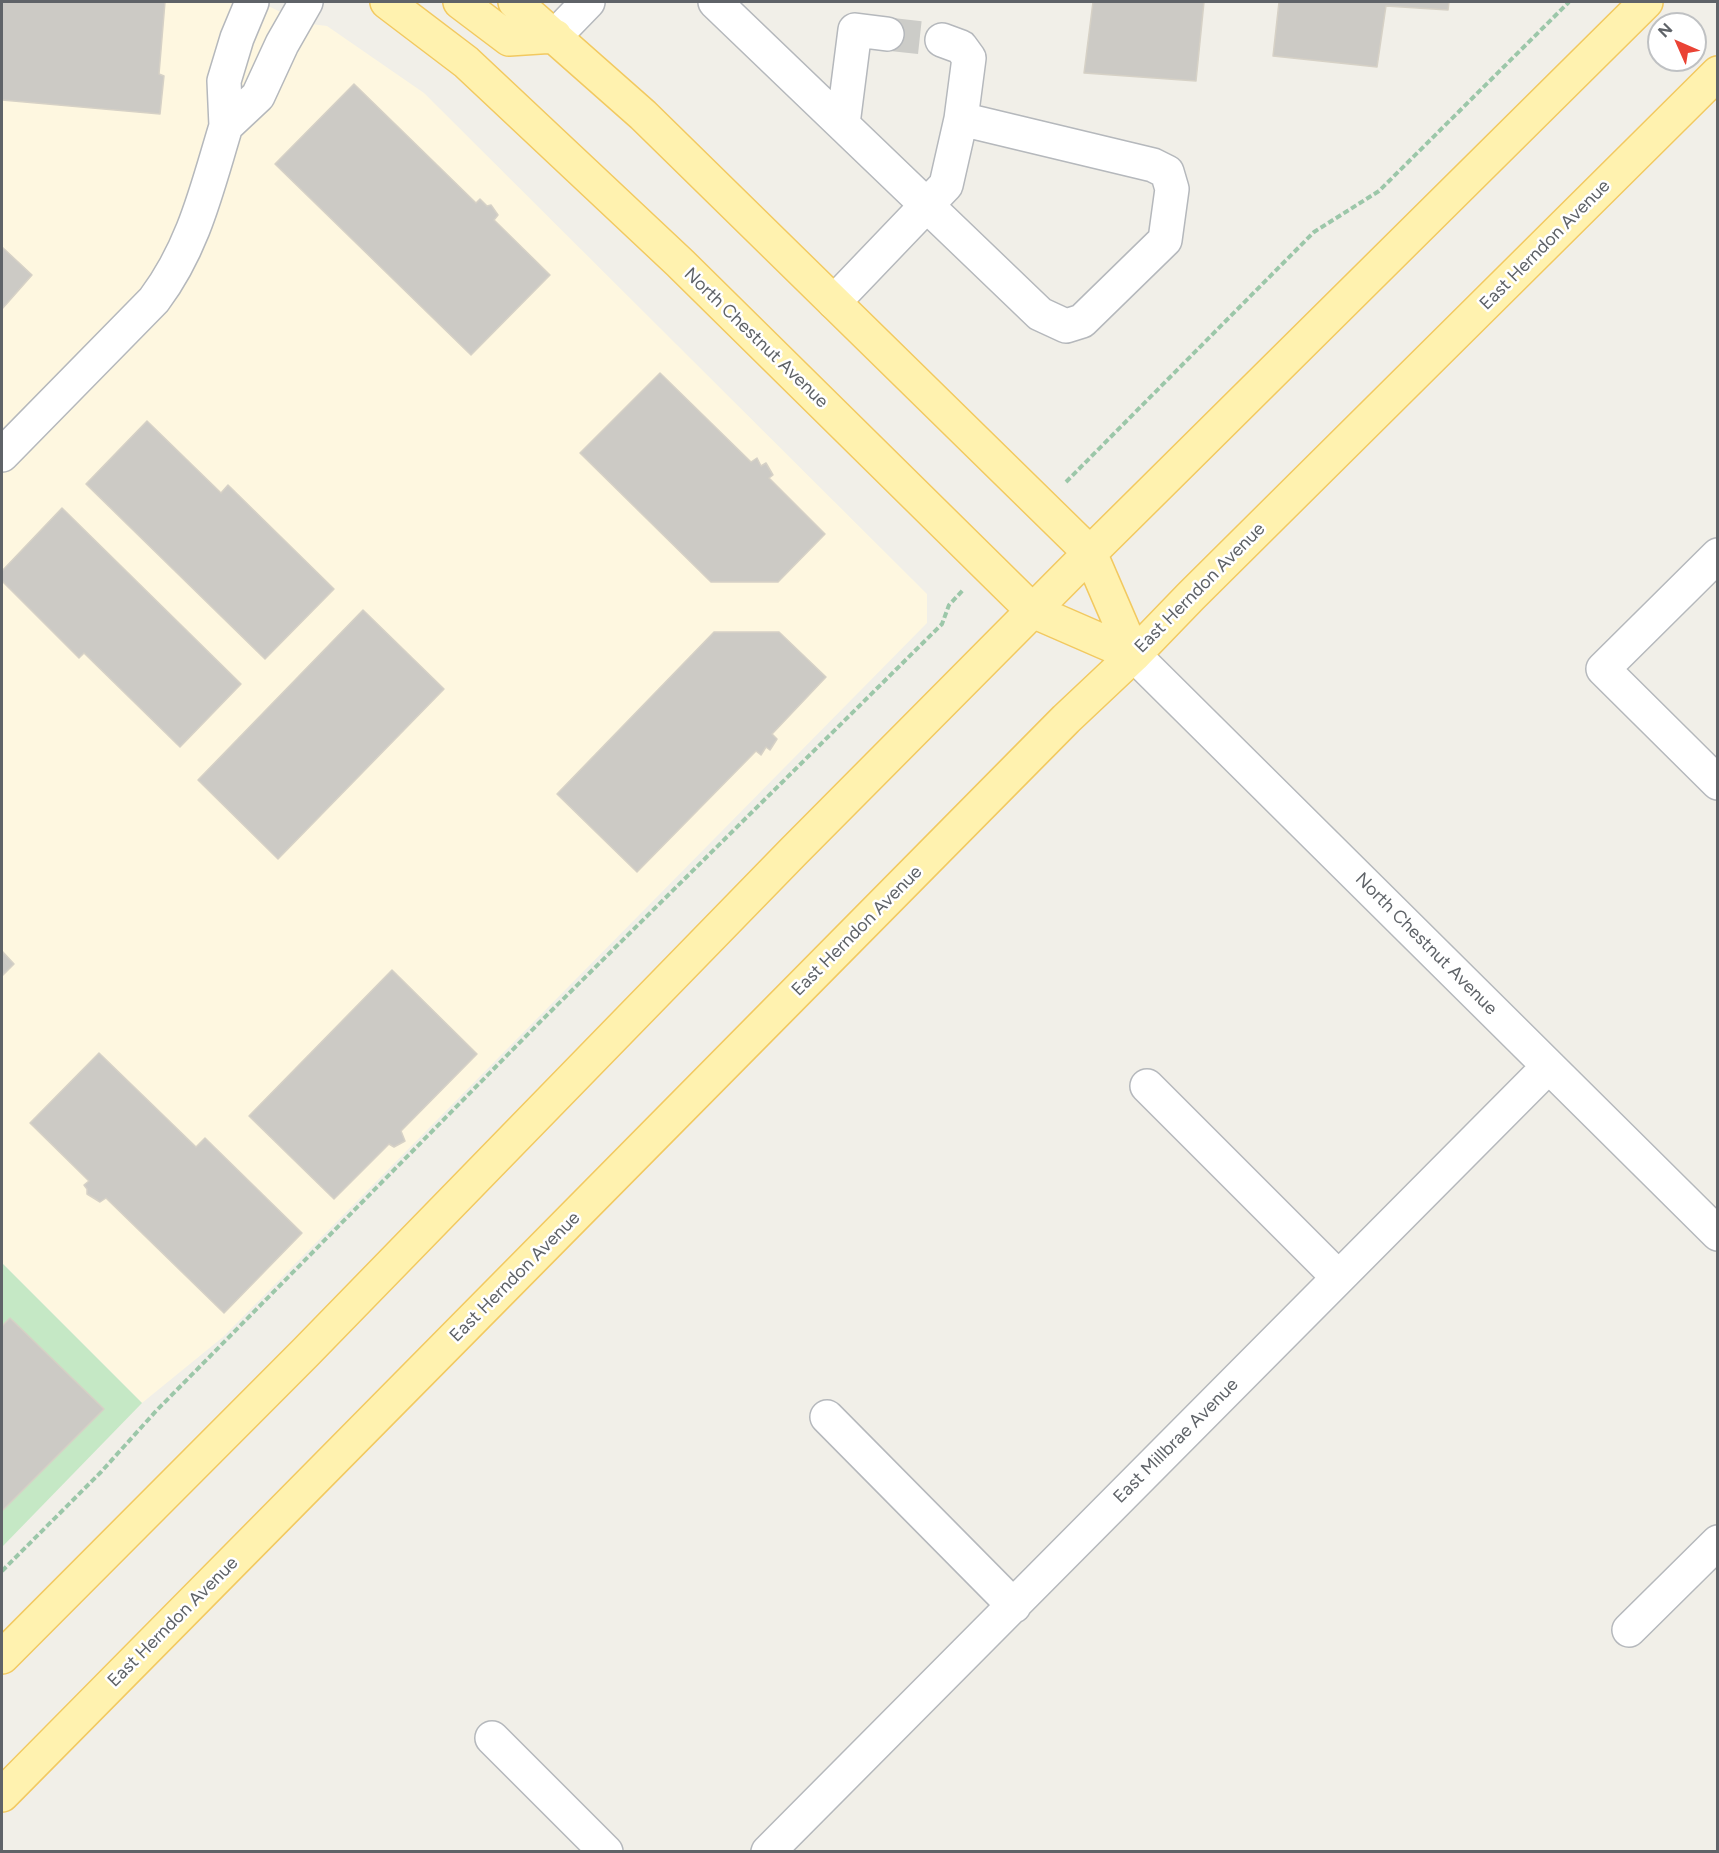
<!DOCTYPE html>
<style>
body{margin:0}
#map{position:relative;width:1719px;height:1853px;overflow:hidden;background:#f1efe8;font-family:Figtree,sans-serif}
canvas{display:block}
.frame{position:absolute;inset:0;border:3px solid #5f6368;pointer-events:none}
.north{position:absolute;left:1647px;top:12px;width:60px;height:60px;box-sizing:border-box;background:#fff;border:2px solid #bfc1c3;border-radius:50%;rotate:315deg;font-size:16px;font-weight:700;line-height:24px;text-align:center;color:#5f6368}
.north::after{content:'';display:block;margin:auto;width:21px;height:27px;background:#ea4335;clip-path:polygon(50% 0,100% 100%,50% 72%,0 100%)}
</style>
<div id="map">
<canvas width="1719" height="1853"></canvas>
<div class="frame"></div>
<div class="north">N</div>
</div>
<script>
const c = document.querySelector('canvas').getContext('2d');
c.lineJoin = 'round';
function fillPath(path, color) {
  c.fillStyle = color;
  c.fill(path, 'evenodd');
}
function strokePath(path, color, width, dash) {
  c.strokeStyle = color;
  c.lineWidth = width;
  c.lineCap = dash ? 'butt' : 'round';
  c.setLineDash(dash || []);
  c.stroke(path);
}
function label(font, color, halo, rows, align = 'center') {
  c.font = font + ' Figtree,sans-serif';
  c.lineWidth = 5;
  c.setLineDash([]);
  c.textBaseline = 'middle';
  c.strokeStyle = halo;
  c.fillStyle = color;
  for (const [text, x, y, turn = 0] of rows) {
    c.save();
    c.translate(x, y);
    c.rotate((+turn || 0) * Math.PI / 180);
    c.textAlign = isNaN(turn) ? turn : align;
    if (halo) c.strokeText(text, 0, 0);
    c.fillText(text, 0, 0);
    c.restore();
  }
}
fillPath(new Path2D(`
 M2 2H260L303 23 327 26 424 93 927 594V623L223 1337 142 1403 2 1263Z`), '#fef7e0');
fillPath(new Path2D(`
 M2 1263 142 1403 2 1547Z`), '#c5e8c5');
const building = new Path2D(`
 M2 2H165L159 74 164 76 160 114 2 100Z
 M1093 2H1204L1196 81 1084 73Z
 M1279 2H1449L1448 10 1386 6 1377 67 1273 56Z
 M354 84 476 203 480 199 487 206 491 205 498 215 494 220 550 275 471 355 275 164Z
 M2 247 32 275 2 309Z
 M660 373 751 462 757 458 761 466 766 463 773 475 769 478 825 534 778 582H711L580 453Z
 M147 421 221 493 228 485 334 589 265 659 86 484Z
 M62 508 241 684 180 747 84 653 79 658 2 581V571Z
 M363 610 444 689 278 859 198 780Z
 M714 632H779L826 677 772 734 777 739 770 750 766 747 761 755 756 751 637 872 557 794Z
 M2 951 14 964 2 976Z
 M392 970 477 1054 401 1131 405 1141 394 1147 389 1144 334 1199 249 1116Z
 M99 1053 196 1147 205 1138 302 1233 224 1313 106 1198 100 1202 87 1194V1189L84 1185 89 1181 30 1123Z
 M10 1318 104 1409 2 1511V1326Z`);
fillPath(building, '#cccac5');
strokePath(building, '#d6d1c6', 1.5);
strokePath(new Path2D(`
 M887 34 942 40`), '#ccccc8', 33, [33, 16]);
const minor = new Path2D(`
 M252 2 237 38 224 81 226 126 258 96 282 44 306 2
 M715 2 1040 314 1066 326 1082 321 1165 240 1172 189 1167 172 1153 165 961 119 946 185 834 302
 M555 36 588 2
 M942 40 961 47 969 58 961 119
 M843 124 855 30 887 34
 M2 455 154 300C194 247 207 188 226 126
 M1718 555 1603 669 1718 783
 M1134 655C1330 847 1522 1042 1718 1234
 M1147 1086 1338 1277
 M827 1417 1014 1606
 M1629 1630 1718 1542
 M492 1738 606 1852
 M768 1852 1548 1067`);
const major = new Path2D(`
 M387 2 466 62 680 263 1033 611 1134 655
 M460 2 509 39 555 36
 M515 2 643 115 1090 553 1134 655
 M2 1657 305 1353 793 852 1090 553 1646 2
 M2 1795 1066 719 1134 655 1191 596 1718 73`);
strokePath(minor, '#b5b8bc', 36);
strokePath(major, '#f2c960', 36);
strokePath(new Path2D(`
 M1066 482 1314 232 1379 191 1569 2
 M2 1571 101 1472 156 1411 539 1023 942 624 949 605 964 589`), '#9cc7a9', 4, [6, 3]);
strokePath(minor, '#fff', 33);
strokePath(major, '#fff2af', 33);
label('18px', '#5f6368', '#fff', [
 ["East Herndon Avenue",1545,245,-45],
 ["North Chestnut Avenue",756,338,44],
 ["East Herndon Avenue",1200,588,-45],
 ["East Herndon Avenue",857,931,-45],
 ["North Chestnut Avenue",1426,944,45],
 ["East Herndon Avenue",515,1277,-45],
 ["East Millbrae Avenue",1176,1441,-45],
 ["East Herndon Avenue",173,1622,-45]
]);
</script>
